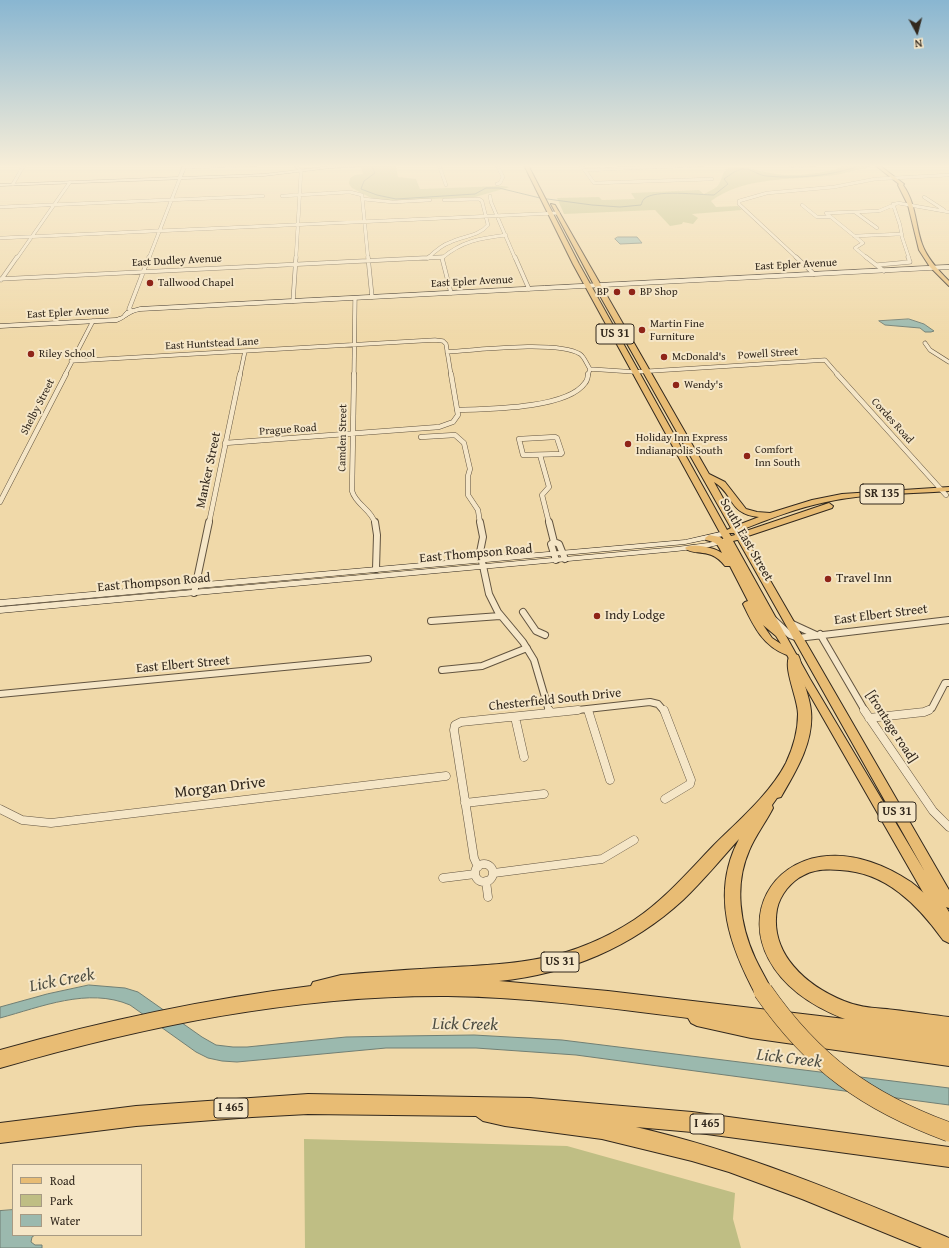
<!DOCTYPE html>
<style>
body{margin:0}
#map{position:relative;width:949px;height:1248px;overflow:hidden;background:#f0d9a9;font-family:"Gentium Book Plus",serif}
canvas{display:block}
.legend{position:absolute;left:12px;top:1164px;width:130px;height:72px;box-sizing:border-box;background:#f5e6c7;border:1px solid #a79a83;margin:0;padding:5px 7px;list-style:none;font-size:12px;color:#32281d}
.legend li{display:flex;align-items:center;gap:8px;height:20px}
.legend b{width:20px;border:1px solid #a79a83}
.north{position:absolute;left:897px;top:12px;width:40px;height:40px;-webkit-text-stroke:3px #f5e6c7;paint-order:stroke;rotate:173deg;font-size:11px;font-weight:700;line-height:16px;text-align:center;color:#32281d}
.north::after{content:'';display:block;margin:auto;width:14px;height:18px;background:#32281d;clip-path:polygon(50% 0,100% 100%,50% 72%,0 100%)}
</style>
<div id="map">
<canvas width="949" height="1248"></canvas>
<ul class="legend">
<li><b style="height:5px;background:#e8bc74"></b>Road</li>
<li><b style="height:11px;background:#bfbe84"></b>Park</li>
<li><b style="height:11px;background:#9bb9ae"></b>Water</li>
</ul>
<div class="north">N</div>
</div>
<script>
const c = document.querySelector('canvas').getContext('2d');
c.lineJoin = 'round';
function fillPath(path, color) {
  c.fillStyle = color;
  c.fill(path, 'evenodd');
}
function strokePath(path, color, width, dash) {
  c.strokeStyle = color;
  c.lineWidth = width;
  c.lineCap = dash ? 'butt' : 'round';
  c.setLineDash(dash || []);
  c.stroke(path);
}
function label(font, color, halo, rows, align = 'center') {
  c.font = font + ' "Gentium Book Plus",serif';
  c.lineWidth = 4;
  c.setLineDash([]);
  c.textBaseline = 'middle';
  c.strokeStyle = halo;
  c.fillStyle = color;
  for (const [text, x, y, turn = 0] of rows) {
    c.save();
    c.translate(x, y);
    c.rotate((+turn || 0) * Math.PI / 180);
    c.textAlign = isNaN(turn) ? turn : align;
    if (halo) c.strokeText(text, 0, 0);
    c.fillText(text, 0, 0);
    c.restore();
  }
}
fillPath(new Path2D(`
 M842 165H866L870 167C856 170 841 175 827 176 788 180 744 177 711 201L716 207 738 206 742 210 692 214 698 218 693 224 683 222 682 224 670 226 655 210 564 214 557 198 599 197 602 200 635 199 631 193 699 190 704 194C709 191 716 189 719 184 722 179 722 174 726 169 747 166 757 171 776 174 798 177 820 173 841 168Z
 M396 166 398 177 416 179 420 189 502 186 510 187 475 197 391 201 373 199 352 188 349 184 350 178 355 175 363 174 361 167Z
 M304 1139 567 1146 735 1193 733 1219 741 1248H305Z`), '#bfbe84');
const water = new Path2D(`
 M618 237H637L642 243 620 244 615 239Z
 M909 319 924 324 934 331 931 332H925L920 328 885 325 879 321Z
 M89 985 125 988 138 992 202 1037 216 1045 233 1047H247L346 1037 400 1036 474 1035 562 1040 949 1088V1105L576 1055 476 1048H386L237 1062 222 1061 208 1058 196 1052 130 1005C88 987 41 1007 0 1018V1007L47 994Z
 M13 1210V1235H35L32 1237 31 1242 35 1245H42V1248H0V1211Z`);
fillPath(water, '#9bb9ae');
strokePath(water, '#717f74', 1);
strokePath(new Path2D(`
 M371 165 375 173 364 181 361 189 377 195 396 199 475 194 486 188H499L540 198 592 205 620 207 641 205C642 203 642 201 644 199 654 189 700 195 714 195L728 184 724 179C730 175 735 170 743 169 751 168 757 175 766 176 798 179 832 176 862 165`), '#717f74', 1);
const streetFar4 = new Path2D(`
 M295 165 301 171 296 258
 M439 165 446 185
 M497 165 503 177 500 183 497 184
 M581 165 594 183 712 179
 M791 166 815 165
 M184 167 256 165
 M585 170 703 165
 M13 184 24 165
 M282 196 350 192 362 195 368 258
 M490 196 491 202 515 258
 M924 197 944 210
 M363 199 393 202 430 200
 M893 204 900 225 902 237 909 258
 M802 205 817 217H830
 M0 207 263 196
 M855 212 877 228
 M854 236 902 234
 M0 238 558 213
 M17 258 70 182
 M149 258 180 178
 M428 258C435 251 442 245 451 242 464 236 479 236 488 225L482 201 479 199 444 200
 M442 258C462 241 481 238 506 235
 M797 258 739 204V201L767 193 834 187 875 179 949 175
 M867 258 855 248 863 243 826 213 879 211 898 203 949 212`);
const streetFar3 = new Path2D(`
 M368 257 372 297
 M515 257 529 289
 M796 257 814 274
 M866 257 884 271
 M428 258 429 257
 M442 258 451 293
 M877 265 910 262 908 257
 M0 279 443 257
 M1 280 17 257
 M293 301 296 257
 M131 310 129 309 149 257
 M925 343 930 350 949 362
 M447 352C475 350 558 340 580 354 584 356 587 365 590 369L588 375
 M71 361 435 340 443 341 446 344 451 375
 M590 369 635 372 825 360 838 375
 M65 375 93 321
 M240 375 245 351
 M354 375 355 298`);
const streetFar2 = new Path2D(`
 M354 374 352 491C356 505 371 509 375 523
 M837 374 946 495
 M457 410C487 409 567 409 585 383 587 381 588 376 588 374
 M421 437 455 435 464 443 470 469 468 476V495L478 510 480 523
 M555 437 557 438 562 453 561 454 523 455 519 439Z
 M225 443 439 427 453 422 458 415 451 374
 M540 455 549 487 542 495 549 523
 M0 502 66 374
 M209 523 240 374`);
const streetFar1 = new Path2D(`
 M375 522 377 535 376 569
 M480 522 483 537 480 552 489 594 498 612 523 642 534 660 549 711
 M549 522 554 542 559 544 565 559
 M554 542 551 544 556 560
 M194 593 209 522
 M523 612 536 631 545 635
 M774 620 790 635 798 638 949 620
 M431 621 500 616
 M790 623 816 635
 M820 634 865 711
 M442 670 482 666 527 648
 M0 694 368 659
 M588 709V711
 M569 711 650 702 658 704 664 711
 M927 711 932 708 945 683H949`);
const street = new Path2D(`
 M549 710 550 713
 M588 710 610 780
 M664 710 691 780 690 784 665 799
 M864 710 933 811 949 827
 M515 717 524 757
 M869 718 924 712 929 710
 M465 803 544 794
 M0 809 22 820 51 823 446 776
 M475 873a9 9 0 1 1 18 0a9 9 0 1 1-18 0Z
 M478 867 474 858 454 730 455 725 461 722 578 710
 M494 873 602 859 634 840
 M443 878 475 874
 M486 881 488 897`);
const secondary = new Path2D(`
 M183 165H187L182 177 264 174 331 166 390 165 331 168 264 176 0 186V184L178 177Z
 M949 265V269L140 311C129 313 127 318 117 322L0 328V324L116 318 122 316 126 311 140 307Z
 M725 531 729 533 728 535 685 544 0 606V600L685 540Z
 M727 538H730L731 540 730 542 709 547 677 551 0 613V607L677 547 708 543Z`);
const primary = new Path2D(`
 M524 165H528L579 264 727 530 731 528 594 285 551 204 555 205 709 474 725 482 746 509 757 512 770 513 812 500 842 494 949 487V491C908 494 866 493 826 502 797 508 769 519 741 530L743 532 826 504 829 503 833 506 832 508 745 537 949 890V908L946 907 949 912V931L944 929 787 655C763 646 754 627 743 604L745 602 748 601 730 566H725C710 546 694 557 685 548 692 542 715 548 722 553 717 543 717 543 706 540L705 538 709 535 720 537 724 540 573 264ZM714 482C735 495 728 514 759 517L738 525ZM729 533H734L735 535 731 536ZM737 540H738L925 872 810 679 733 541ZM763 625 776 636 781 644 772 638Z
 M875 165H879L904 184 903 185C916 203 915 224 922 244 927 258 938 270 949 281V286L930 267 919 250 908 205 898 185 899 184Z`);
const highway = new Path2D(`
 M794 654 798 655C802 661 801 671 803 679 806 690 810 700 811 711 814 742 796 771 781 797L777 798 772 805 773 808C766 822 755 836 749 851 734 885 740 925 755 958 760 969 767 980 772 991L769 997 763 999 757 997C730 947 710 894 739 839 721 859 703 881 683 900 632 947 568 974 499 981L608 991 845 1019C685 957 775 792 911 882 920 889 945 911 949 921 949 927 949 937 949 943L943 940C918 905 886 872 840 870 828 869 815 869 804 875 791 881 780 895 777 909 769 954 807 986 844 1001 860 1008 878 1008 895 1010 913 1012 931 1015 949 1017V1066L751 1038 697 1026 691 1023 688 1018C609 1008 528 997 448 996 295 995 146 1026 0 1068V1050C103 1021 205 999 311 986L313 982 341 975C373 972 404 970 436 968 512 964 568 963 634 920 664 900 688 872 713 846 738 821 770 794 786 763 793 748 798 731 798 714 798 698 782 667 790 655Z
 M308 1094 530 1098 692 1112 949 1147V1167L692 1132 636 1127C744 1152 846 1195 949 1238V1248H922L802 1199 729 1172 692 1161 602 1139 505 1126 483 1121 476 1116 308 1114 252 1117 136 1126 0 1143V1123L136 1106Z`);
strokePath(streetFar4, '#625440', 3.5);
strokePath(streetFar3, '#625440', 4.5);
strokePath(streetFar2, '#625440', 5.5);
strokePath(streetFar1, '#625440', 8);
strokePath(street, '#625440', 9);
strokePath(secondary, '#32281d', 1);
strokePath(primary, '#32281d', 2);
strokePath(highway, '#32281d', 2);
strokePath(streetFar4, '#f5e6c7', 3);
strokePath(streetFar3, '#f5e6c7', 3.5);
strokePath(streetFar2, '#f5e6c7', 4.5);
strokePath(streetFar1, '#f5e6c7', 6);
strokePath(street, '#f5e6c7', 8);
fillPath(secondary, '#f5e6c7');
fillPath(primary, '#e8bc74');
fillPath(highway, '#e8bc74');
const highwayBridge = new Path2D(`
 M763 991C813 1063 867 1102 949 1132`);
strokePath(highwayBridge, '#32281d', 20, []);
strokePath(highwayBridge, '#e8bc74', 19);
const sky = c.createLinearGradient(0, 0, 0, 339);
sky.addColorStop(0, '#89b6d1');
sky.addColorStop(0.49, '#f8eed8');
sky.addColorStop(1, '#f8eed800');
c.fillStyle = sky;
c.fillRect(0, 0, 949, 339);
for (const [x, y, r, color] of [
 [150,283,4,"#8f2418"],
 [617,292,4,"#8f2418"],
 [632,292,4,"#8f2418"],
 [642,330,4,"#8f2418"],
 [31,354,4,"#8f2418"],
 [664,357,4,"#8f2418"],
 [676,385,4,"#8f2418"],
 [628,444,4,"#8f2418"],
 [747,456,4,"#8f2418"],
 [828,579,4,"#8f2418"],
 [597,616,4,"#8f2418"]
]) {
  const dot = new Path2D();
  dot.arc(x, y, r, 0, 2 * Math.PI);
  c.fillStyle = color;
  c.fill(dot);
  strokePath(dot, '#f5e6c7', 1.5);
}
label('11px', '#32281d', '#f5e6c7', [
 ["East Dudley Avenue",177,261,-3],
 ["East Epler Avenue",796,265,-3],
 ["East Epler Avenue",472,282,-3],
 ["East Epler Avenue",68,313,-3],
 ["East Huntstead Lane",212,344,-3],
 ["Powell Street",768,354,-4],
 ["Shelby Street",38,407,-63],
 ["Cordes Road",892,421,48],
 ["Prague Road",288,430,-4],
 ["Camden Street",343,438,-89]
]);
label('11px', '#32281d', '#f5e6c7', [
 ["Tallwood Chapel",158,283],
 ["BP",609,292,"right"],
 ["BP Shop",640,292],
 ["Martin Fine",650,324],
 ["Furniture",650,337],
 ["Riley School",39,354],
 ["McDonald's",672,357],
 ["Wendy's",684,385],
 ["Holiday Inn Express",636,438],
 ["Indianapolis South",636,451],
 ["Comfort",755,450],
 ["Inn South",755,463]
], 'left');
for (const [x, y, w] of [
 [615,334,38],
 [882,494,44],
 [897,812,38],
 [560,962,38],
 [231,1108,34],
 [707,1124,34]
]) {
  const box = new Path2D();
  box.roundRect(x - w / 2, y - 10, w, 20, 3);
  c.fillStyle = '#f5e6c7';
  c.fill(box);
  strokePath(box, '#32281d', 1);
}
label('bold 12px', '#32281d', null, [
 ["US 31",615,334],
 ["SR 135",882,494],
 ["US 31",897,812],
 ["US 31",560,962],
 ["I 465",231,1108],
 ["I 465",707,1124]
]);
label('13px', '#32281d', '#f5e6c7', [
 ["Manker Street",209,470,-78],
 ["South East Street",746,540,60],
 ["East Thompson Road",476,554,-5],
 ["East Thompson Road",154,583,-5],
 ["East Elbert Street",881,615,-7],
 ["East Elbert Street",183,665,-5],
 ["Chesterfield South Drive",555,700,-6],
 ["[frontage road]",891,727,57]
]);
label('13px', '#32281d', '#f5e6c7', [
 ["Travel Inn",836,579],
 ["Indy Lodge",605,616]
], 'left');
label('16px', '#32281d', '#f5e6c7', [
 ["Morgan Drive",220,788,-7]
]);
label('italic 17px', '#4c4c41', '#f5e6c7', [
 ["Lick Creek",62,981,-11],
 ["Lick Creek",465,1025,1],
 ["Lick Creek",789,1059,7]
]);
</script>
